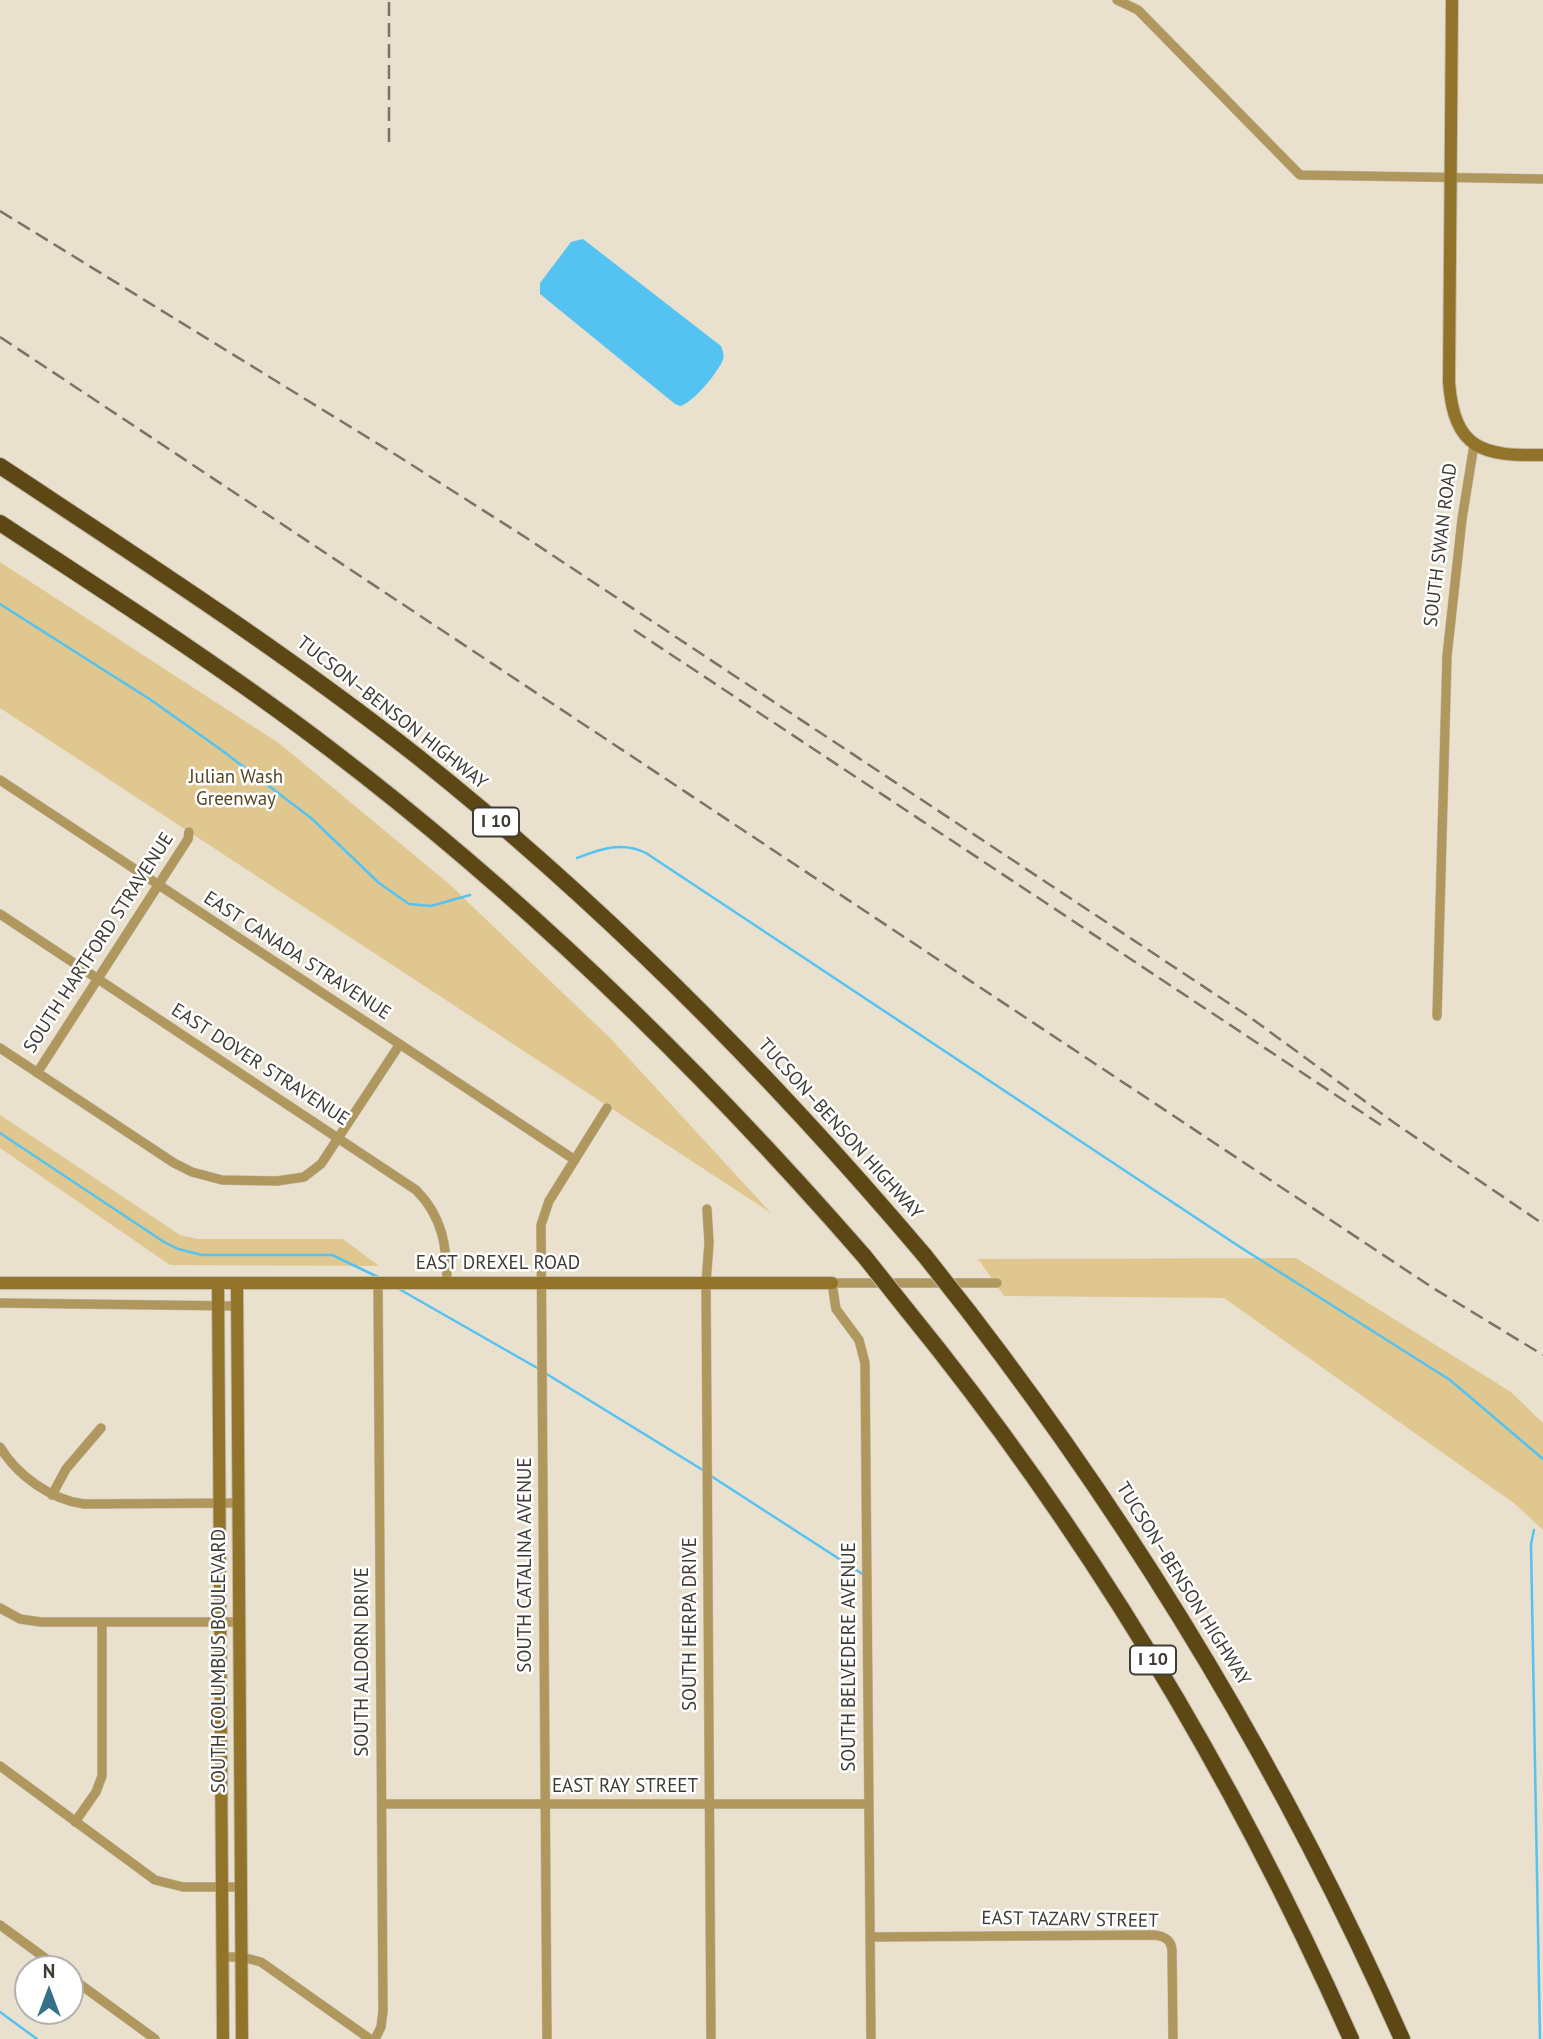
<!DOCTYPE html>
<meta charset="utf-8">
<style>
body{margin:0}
#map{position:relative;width:1543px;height:2039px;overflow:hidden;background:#e9e1ce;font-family:"PT Sans",sans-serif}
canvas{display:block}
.north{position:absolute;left:14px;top:1955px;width:70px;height:70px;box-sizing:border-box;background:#fff;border:2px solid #b2b1ae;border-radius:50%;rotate:0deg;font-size:19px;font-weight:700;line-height:28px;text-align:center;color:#3f3c35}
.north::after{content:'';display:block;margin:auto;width:24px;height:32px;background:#377089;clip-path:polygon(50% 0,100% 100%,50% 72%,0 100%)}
</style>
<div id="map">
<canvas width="1543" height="2039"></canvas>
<div class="north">N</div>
</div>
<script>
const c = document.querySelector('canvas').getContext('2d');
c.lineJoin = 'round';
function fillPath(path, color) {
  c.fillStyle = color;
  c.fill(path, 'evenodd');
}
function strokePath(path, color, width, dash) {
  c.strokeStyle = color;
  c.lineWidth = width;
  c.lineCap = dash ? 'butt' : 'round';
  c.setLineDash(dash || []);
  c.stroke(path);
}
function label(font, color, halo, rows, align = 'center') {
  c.font = font + ' "PT Sans",sans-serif';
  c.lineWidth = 5;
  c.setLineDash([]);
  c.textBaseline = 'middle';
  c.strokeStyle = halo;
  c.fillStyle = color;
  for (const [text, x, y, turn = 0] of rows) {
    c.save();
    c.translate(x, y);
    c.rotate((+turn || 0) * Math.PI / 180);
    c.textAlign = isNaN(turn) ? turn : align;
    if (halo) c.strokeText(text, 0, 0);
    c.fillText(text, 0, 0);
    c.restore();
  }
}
fillPath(new Path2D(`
 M0 562 280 744 448 883 611 1039 771 1213 0 708Z
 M0 1115 180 1235 198 1239H343L379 1266 170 1265 0 1148Z
 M1296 1258 1511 1392 1543 1423V1530L1515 1504 1224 1298 1004 1296 978 1259Z`), '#e0c78f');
fillPath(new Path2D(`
 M583 239 721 346C723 351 725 356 722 362 716 374 693 403 680 406L675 404 540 294V283L571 242Z`), '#55c3f1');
strokePath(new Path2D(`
 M0 604 151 700 220 749 311 818 379 883 409 904 431 906 470 895
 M577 858C601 849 622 841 646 853L1240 1247 1450 1380 1543 1459
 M0 1133 164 1242 178 1249 202 1255H332L378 1277
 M399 1289 539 1369
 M545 1373 706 1472
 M711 1476 864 1575
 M1534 1530 1531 1544 1540 2039
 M0 2012 37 2039`), '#55c3f1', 2.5);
const street = new Path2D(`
 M1117 0 1138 10 1300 175 1543 179
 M0 780 575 1160
 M0 914 416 1190C443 1217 447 1247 447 1283
 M1437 1016 1447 656 1462 519 1474 445
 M0 1048 174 1163 192 1172 222 1180 277 1181 304 1177 321 1164 400 1044
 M37 1073 188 839 189 832
 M707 1209 709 1243 706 1283 711 2039
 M0 1303 237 1306
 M0 1447C17 1475 51 1500 84 1504L239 1503
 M52 1495 66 1469 101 1428
 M0 1608 20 1619 41 1622H239
 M0 1766 155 1880 183 1887H241
 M382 1804H868
 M75 1822 96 1792 102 1776V1622
 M0 1925 60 1969
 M870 1937 1154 1935C1164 1936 1171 1939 1172 1950L1173 2039
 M222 1957H242L261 1962 370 2039
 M70 1977 155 2039
 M375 2039 381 2027 383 2011 378 1283
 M547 2039 541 1225 549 1201 607 1108
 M871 2039 865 1363 859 1340 836 1309 832 1283H997`);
const secondary = new Path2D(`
 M1452 0 1449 382C1454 450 1483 456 1543 455
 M0 1283H832
 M218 1283 223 2039
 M237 1283 242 2039`);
const highway = new Path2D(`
 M0 466C142 560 285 652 418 757 605 906 771 1074 925 1256
 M0 523C111 596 224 668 330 749 527 899 702 1070 864 1256
 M907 1310C1087 1531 1235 1778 1351 2039
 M969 1312C1142 1537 1287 1779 1402 2039`);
strokePath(street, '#c4bdac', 10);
strokePath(secondary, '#c4bdac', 14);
strokePath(highway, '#c4bdac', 18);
strokePath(street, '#b0975e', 9);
strokePath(secondary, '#91732a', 12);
strokePath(highway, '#5c4715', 16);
strokePath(new Path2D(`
 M389 142V0
 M0 211 401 458 525 537 1251 1018 1396 1124 1543 1224
 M0 337 1433 1288 1543 1355
 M634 630 1381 1125`), '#787469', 2.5, [14, 7]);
const highwayBridge = new Path2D(`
 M864 1256 907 1310
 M925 1256 969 1312`);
strokePath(highwayBridge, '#c4bdac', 18, []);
strokePath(highwayBridge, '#5c4715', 16);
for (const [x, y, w] of [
 [496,822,46],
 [1153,1660,46]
]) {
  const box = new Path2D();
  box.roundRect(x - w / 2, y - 14.5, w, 29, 5);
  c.fillStyle = '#fff';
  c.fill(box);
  strokePath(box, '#3f3c35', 2);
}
label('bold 18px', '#3f3c35', null, [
 ["I 10",496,822],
 ["I 10",1153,1660]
]);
label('19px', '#3f3c35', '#fff', [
 ["SOUTH SWAN ROAD",1441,545,-83],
 ["TUCSON–BENSON HIGHWAY",392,713,38],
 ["SOUTH HARTFORD STRAVENUE",99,943,-57],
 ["EAST CANADA STRAVENUE",297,956,33],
 ["EAST DOVER STRAVENUE",260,1065,33],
 ["TUCSON–BENSON HIGHWAY",840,1129,48],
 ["EAST DREXEL ROAD",498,1264],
 ["SOUTH CATALINA AVENUE",526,1565,-90],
 ["TUCSON–BENSON HIGHWAY",1183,1584,58],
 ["SOUTH HERPA DRIVE",691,1624,-90],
 ["SOUTH BELVEDERE AVENUE",850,1657,-90],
 ["SOUTH COLUMBUS BOULEVARD",220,1661,-90],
 ["SOUTH ALDORN DRIVE",363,1662,-90],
 ["EAST RAY STREET",625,1787],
 ["EAST TAZARV STREET",1070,1920,1]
]);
label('19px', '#574620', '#fff', [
 ["Julian Wash",236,778],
 ["Greenway",236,800]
]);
</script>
